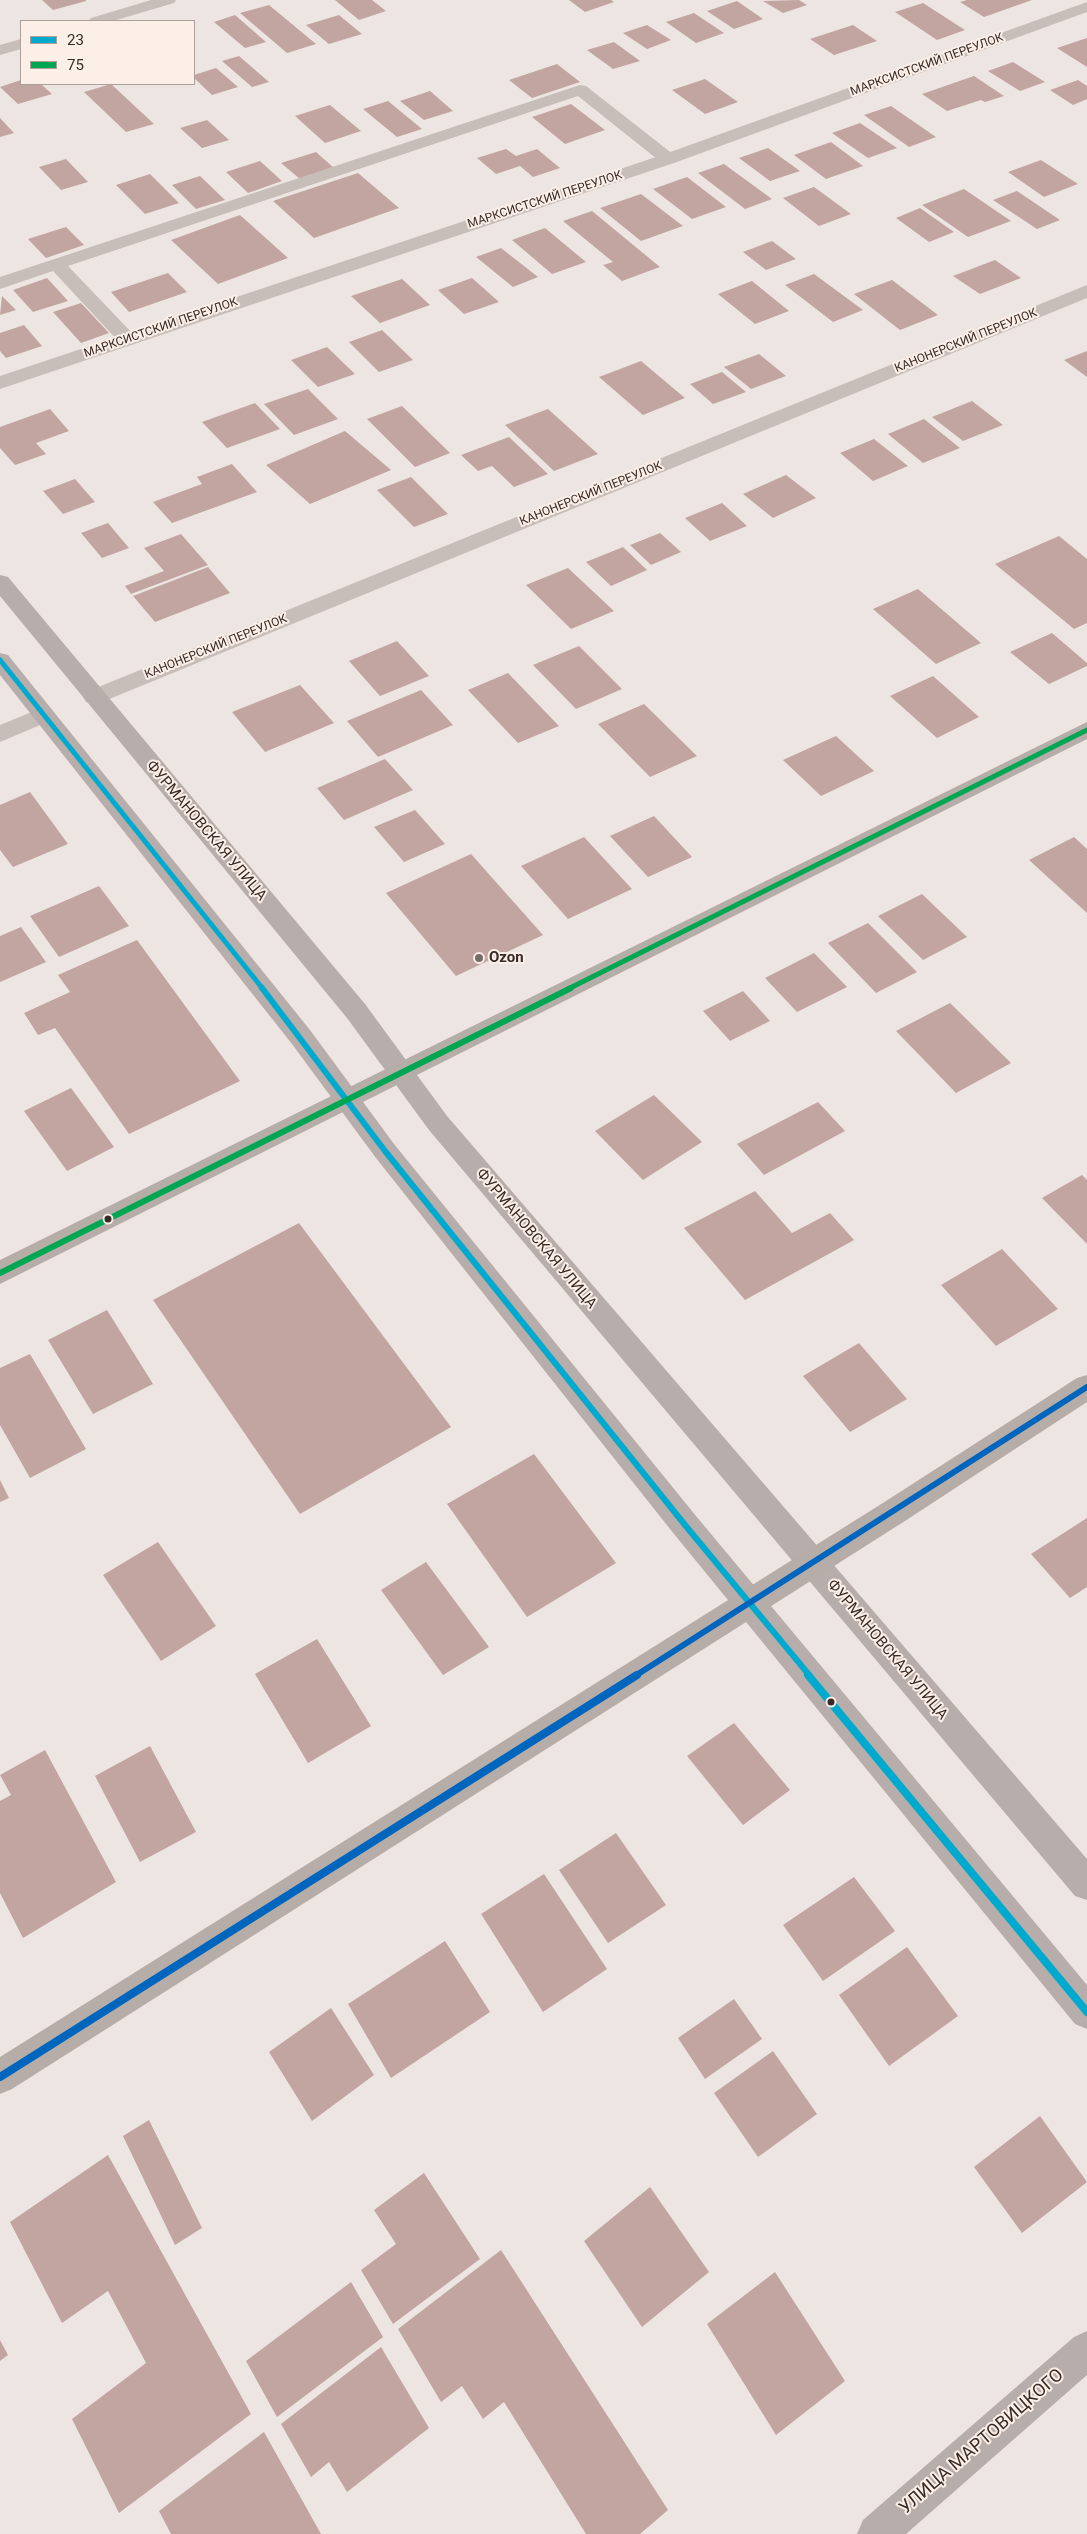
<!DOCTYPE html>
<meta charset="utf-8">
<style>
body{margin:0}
#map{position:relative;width:1087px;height:2534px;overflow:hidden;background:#ede5e1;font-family:Roboto,sans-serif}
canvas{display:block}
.legend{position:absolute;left:20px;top:20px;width:175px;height:65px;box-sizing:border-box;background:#fbefe8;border:1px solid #ada09b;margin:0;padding:6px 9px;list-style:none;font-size:15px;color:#382a27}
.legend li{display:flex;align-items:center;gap:10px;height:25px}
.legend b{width:25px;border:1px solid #ada09b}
</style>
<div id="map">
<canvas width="1087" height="2534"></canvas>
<ul class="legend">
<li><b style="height:6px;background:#00a9ce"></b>23</li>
<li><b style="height:6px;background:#00a651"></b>75</li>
</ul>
</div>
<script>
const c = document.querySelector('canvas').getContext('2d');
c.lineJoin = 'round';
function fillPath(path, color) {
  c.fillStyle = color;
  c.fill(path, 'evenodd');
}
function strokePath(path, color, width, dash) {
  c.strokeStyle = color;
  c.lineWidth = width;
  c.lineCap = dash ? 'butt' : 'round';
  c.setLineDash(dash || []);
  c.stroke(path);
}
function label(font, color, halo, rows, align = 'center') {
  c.font = font + ' Roboto,sans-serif';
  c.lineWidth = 4;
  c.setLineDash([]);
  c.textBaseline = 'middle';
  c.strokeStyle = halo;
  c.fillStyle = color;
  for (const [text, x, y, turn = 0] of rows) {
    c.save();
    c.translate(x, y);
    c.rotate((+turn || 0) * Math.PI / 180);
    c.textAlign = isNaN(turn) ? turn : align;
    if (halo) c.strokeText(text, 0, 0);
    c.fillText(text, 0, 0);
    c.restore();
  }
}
fillPath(new Path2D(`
 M42 0H86V1L53 10Z
 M335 0H372L386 11 359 20Z
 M569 0H611L614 2 585 12Z
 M799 0 807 5 783 13 763 1Z
 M967 0H1032L984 17 960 2Z
 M737 1 763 19 734 29 707 11Z
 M923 3 965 30 937 40 895 12Z
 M269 5 316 44 287 53 240 13Z
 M694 13 724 33 696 43 666 22Z
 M235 15 266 42 245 48 214 22Z
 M339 15 362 34 329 44 306 25Z
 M647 25 671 40 647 49 623 33Z
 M853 25 877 41 834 55 810 39Z
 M1087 38V67L1057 48Z
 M614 42 640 61 613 69 587 50Z
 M239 56 269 82 252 87 222 61Z
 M1013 62 1045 82 1020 91 988 71Z
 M557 64 580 82 532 98 509 80Z
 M216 68 238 87 212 95 194 78V75Z
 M974 76 1004 96 985 102 981 100 947 111 922 94Z
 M705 79 738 102 705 114 672 90Z
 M21 80V84H41L52 94 18 104 0 87Z
 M1078 80 1087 86V99L1073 105 1050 90Z
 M111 84 154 124 126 132 84 92Z
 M430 91 453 111 424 120 400 101Z
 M388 101 422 129 397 137 363 109Z
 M571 104 605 130 565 144 532 117Z
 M330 105 361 131 325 143 295 116Z
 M891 106 936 137 909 147 864 115Z
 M0 118 14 133 0 137Z
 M207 120 229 140 202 148 180 128Z
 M860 123 897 148 868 158 832 133Z
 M831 142 863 166 826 179 794 155Z
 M768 148 800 171 770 181 739 158Z
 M506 149 516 156 537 149 560 168 533 177 520 166 496 174 477 158Z
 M316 152 334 168 300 179 281 163Z
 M66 159 88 182 61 190 39 167Z
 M1041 160 1078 184 1044 197 1008 172Z
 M260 161 282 181 248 193 226 172Z
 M724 164 772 199 745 209 698 173Z
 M358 173 399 208 314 238 273 201Z
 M150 174 179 203 145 214 116 185Z
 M200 176 225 200 196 209 172 185Z
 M687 177 726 207 692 219 653 189Z
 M814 187 851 214 819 226 783 198Z
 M964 189 1011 221 968 237 922 205Z
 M1017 191 1060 220 1037 229 993 200Z
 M641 194 683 226 641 241 600 208Z
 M920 208 954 232 929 242 896 218Z
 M592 211 660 267 622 281 603 265 613 262 563 221Z
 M240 215 288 258 218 284 171 240Z
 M66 227 84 245 46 258 28 239Z
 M545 228 586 262 552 274 512 240Z
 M772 241 796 259 766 270 743 252Z
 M501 248 538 277 513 287 476 257Z
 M995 260 1021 278 980 294 953 276Z
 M168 273 187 292 129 312 111 292Z
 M814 274 863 310 833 322 785 285Z
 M47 278 68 301 33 312 13 290Z
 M472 278 499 302 464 314 438 290Z
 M402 279 430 305 380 323 351 296Z
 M892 280 938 315 900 330 854 294Z
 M752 281 789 311 755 324 718 294Z
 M2 296 16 310 0 315Z
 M81 303 109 333 81 343 53 312Z
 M24 325 42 346 6 358 0 351V333Z
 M382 330 413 360 379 372 349 342Z
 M327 347 355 374 318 387 291 360Z
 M1087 351V377L1064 360Z
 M759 354 786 376 751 389 724 367Z
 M641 361 685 398 643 415 599 377Z
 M722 372 746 392 713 404 690 384Z
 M308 389 338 419 294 435 264 404Z
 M972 401 1003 425 963 441 932 417Z
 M255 403 280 429 227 448 202 422Z
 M402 406 450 453 415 467 367 419Z
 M50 409 69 431 36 443 46 454 15 465 0 448V427Z
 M548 409 598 454 554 471 505 425Z
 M924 419 960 448 923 463 888 434Z
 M345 431 391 470 310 504 266 465Z
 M509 437 548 474 514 487 492 466 478 471 461 455Z
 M874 439 908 466 873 481 840 453Z
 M232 464 257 492 172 523 153 502 202 484 197 477Z
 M786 475 816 498 773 518 743 494Z
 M411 477 448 514 414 527 377 490Z
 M75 479 95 502 63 514 43 491Z
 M722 503 747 526 710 541 685 518Z
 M108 523 129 548 102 558 81 533Z
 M660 533 681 552 651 565 630 545Z
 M181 534 208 565 131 594 125 586 164 571 144 548Z
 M1059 536 1087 559V623L1074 629 995 564Z
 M623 547 647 570 611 586 586 562Z
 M208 567 230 593 155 622 133 596Z
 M568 568 614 611 571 629 526 585Z
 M918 589 981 643 936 664 873 609Z
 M1052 633 1087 663V666L1049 684 1010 652Z
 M397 641 429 676 380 696 349 661Z
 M579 646 622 689 576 709 533 665Z
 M508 673 559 726 518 743 468 690Z
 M933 676 979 717 937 738 890 696Z
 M300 685 334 723 265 752 232 712Z
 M421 690 453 725 378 757 347 721Z
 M644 704 697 756 650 777 598 724Z
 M836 736 874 771 821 796 783 760Z
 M385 759 413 790 344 820 317 788Z
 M30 792 68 844 13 867 0 850V805Z
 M415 810 445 844 404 862 374 827Z
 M654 816 692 857 648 877 610 836Z
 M584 837 632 889 568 919 521 866Z
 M1074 837 1087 849V913L1029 860Z
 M471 854 543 935 456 976 386 893Z
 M99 886 129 926 59 957 30 916Z
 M922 894 967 937 923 960 878 916Z
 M868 923 917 972 876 993 828 943Z
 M21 927 46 962 0 982V936Z
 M137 940 240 1081 129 1134 55 1028 38 1035 24 1013 70 992 58 975Z
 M814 953 847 987 797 1012 765 978Z
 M743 991 770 1021 730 1041 703 1011Z
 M950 1003 1011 1063 956 1093 896 1031Z
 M71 1088 114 1147 67 1171 24 1111Z
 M654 1095 702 1142 643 1180 595 1131Z
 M818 1102 845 1131 764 1175 737 1144Z
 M1082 1175 1087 1180V1244L1042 1198Z
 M755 1191 792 1233 830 1213 854 1240 745 1300 684 1228Z
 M299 1223 451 1427 300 1514 153 1300Z
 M1002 1249 1058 1309 996 1346 941 1285Z
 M107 1310 153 1384 93 1414 48 1340Z
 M859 1343 907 1399 850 1432 803 1376Z
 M30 1354 86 1449 30 1478 0 1425V1368Z
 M534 1454 616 1563 527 1617 447 1504Z
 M0 1480 9 1498 0 1502Z
 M1087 1518V1587L1070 1598 1031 1554Z
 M158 1542 216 1626 161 1661 103 1575Z
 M426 1562 489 1647 443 1675 381 1590Z
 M317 1639 371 1726 308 1763 255 1674Z
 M734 1723 790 1790 743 1825 687 1756Z
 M150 1746 196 1832 140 1862 95 1776Z
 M45 1750 116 1882 23 1938 0 1893V1801L11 1795 0 1775Z
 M616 1833 666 1905 608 1943 559 1870Z
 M544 1874 607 1969 543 2012 481 1914Z
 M854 1877 895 1931 823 1981 783 1925Z
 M445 1941 490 2012 391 2078 348 2004Z
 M907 1947 958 2016 889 2066 839 1995Z
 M734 1999 762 2039 705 2079 678 2038Z
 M331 2008 374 2075 312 2121 269 2052Z
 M773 2051 817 2114 758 2157 714 2093Z
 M1040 2116 1087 2182 1022 2233 974 2167Z
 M149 2120 202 2228 175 2245 123 2136Z
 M108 2155 251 2414 119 2513 72 2419 146 2363 108 2291 62 2323 10 2222Z
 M424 2173 480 2259 393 2324 361 2270 396 2244 374 2210Z
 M650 2187 709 2272 642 2327 584 2241Z
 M501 2250 668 2510 640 2534H586L504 2402 483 2419 462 2386 441 2402 398 2329Z
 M775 2272 845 2381 776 2435 707 2324Z
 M351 2282 383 2337 277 2417 246 2361Z
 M0 2340 8 2355 0 2361Z
 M381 2347 429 2428 347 2492 329 2462 311 2477 281 2424Z
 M264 2432 321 2534H171L159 2511Z`), '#c2a5a1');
fillPath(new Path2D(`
 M580 85 586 86 674 155 677 159 674 163H662L578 96 68 266 134 335 137 339 134 343H120L53 271 0 289V277Z`), '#c7bdb9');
fillPath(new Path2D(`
 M151 0H176L174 3 113 21H89L91 18Z
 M1087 2V12L674 163 0 389V376L662 155Z
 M21 39V49L0 55V45Z
 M1087 285V298L102 702 94 704 86 702 83 697 86 692Z
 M44 707 52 710 55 715 52 720 0 742V725Z`), '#c7bdb9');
fillPath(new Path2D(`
 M0 575 8 577 365 1004 447 1116 1087 1859V1900L1075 1896 429 1130 347 1018 0 596Z
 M0 653 8 655 310 1030 394 1144 696 1516 1087 1985V2029L1075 2024 674 1534 376 1158 292 1044 0 675Z
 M1087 2331V2375L906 2534H857L863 2520 1074 2337Z`), '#b7adaa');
fillPath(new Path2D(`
 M1087 722V739L0 1284V1260Z
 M1087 1375V1402L908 1519 12 2089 0 2094V2057L886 1501 1077 1378Z`), '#b6aca8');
strokePath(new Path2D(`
 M0 660 263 989`), '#00a9ce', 5);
strokePath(new Path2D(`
 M262 988 385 1151 685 1525 810 1676`), '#00a9ce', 6);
strokePath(new Path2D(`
 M808 1675 1087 2012`), '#00a9ce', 8);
strokePath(new Path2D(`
 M568 989 1087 730`), '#00a651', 5);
strokePath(new Path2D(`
 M0 1273 571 988`), '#00a651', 6);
strokePath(new Path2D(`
 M635 1676 1087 1387`), '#0065bd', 6);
strokePath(new Path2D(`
 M0 2077 637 1675`), '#0065bd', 8);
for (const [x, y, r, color] of [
 [479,958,5,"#776b68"],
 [108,1219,4.5,"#382a27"],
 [831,1702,4.5,"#382a27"]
]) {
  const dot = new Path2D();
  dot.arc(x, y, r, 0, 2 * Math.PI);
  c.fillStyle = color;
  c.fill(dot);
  strokePath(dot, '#fbefe8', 2);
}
label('12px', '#382a27', '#fbefe8', [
 ["МАРКСИСТСКИЙ ПЕРЕУЛОК",927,65,-20],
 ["МАРКСИСТСКИЙ ПЕРЕУЛОК",545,200,-18],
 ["МАРКСИСТСКИЙ ПЕРЕУЛОК",161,328,-19],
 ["КАНОНЕРСКИЙ ПЕРЕУЛОК",966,341,-22],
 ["КАНОНЕРСКИЙ ПЕРЕУЛОК",591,494,-22],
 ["КАНОНЕРСКИЙ ПЕРЕУЛОК",216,647,-22]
]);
label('15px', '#382a27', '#fbefe8', [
 ["ФУРМАНОВСКАЯ УЛИЦА",206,831,50],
 ["ФУРМАНОВСКАЯ УЛИЦА",536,1239,50],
 ["ФУРМАНОВСКАЯ УЛИЦА",887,1650,50]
]);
label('bold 15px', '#382a27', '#fbefe8', [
 ["Ozon",489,958]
], 'left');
label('18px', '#382a27', '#fbefe8', [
 ["УЛИЦА МАРТОВИЦКОГО",982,2442,-41]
]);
</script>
